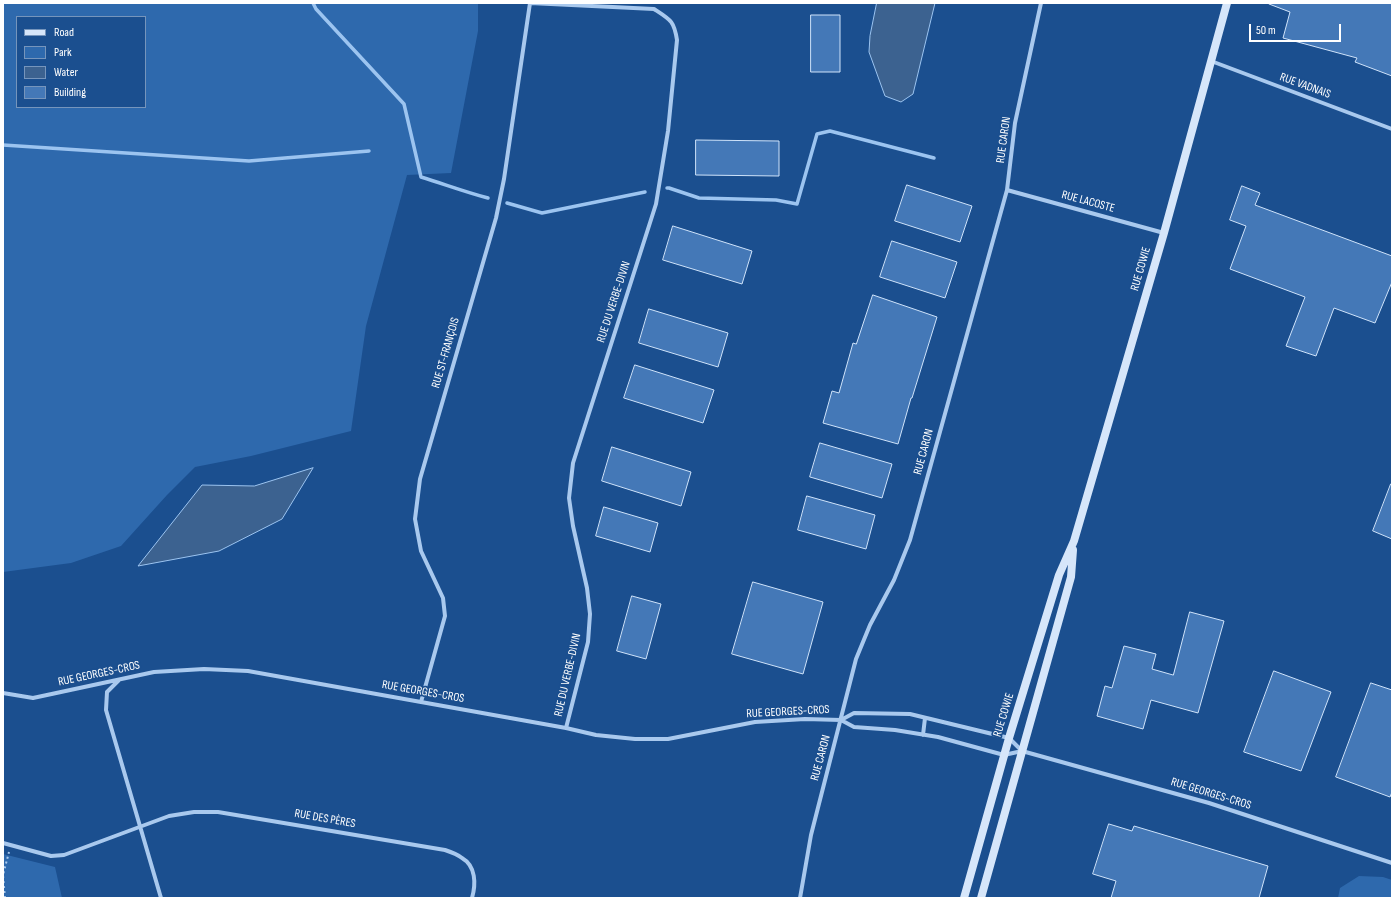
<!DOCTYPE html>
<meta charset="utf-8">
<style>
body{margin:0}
#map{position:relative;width:1395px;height:901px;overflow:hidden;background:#1b4f8f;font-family:"Sofia Sans Condensed",sans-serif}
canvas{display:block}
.frame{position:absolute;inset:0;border:4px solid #fff;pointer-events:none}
.legend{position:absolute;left:16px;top:16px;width:130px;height:92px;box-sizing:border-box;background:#1b4f8f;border:1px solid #7695bc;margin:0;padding:5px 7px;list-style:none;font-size:12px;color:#fff}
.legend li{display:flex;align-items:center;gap:8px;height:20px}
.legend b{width:20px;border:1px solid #7695bc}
.scale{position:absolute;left:1249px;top:24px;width:92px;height:18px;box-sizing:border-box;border:2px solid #fff;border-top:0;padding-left:5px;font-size:12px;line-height:14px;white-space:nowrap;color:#fff;-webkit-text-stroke:3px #1b4f8f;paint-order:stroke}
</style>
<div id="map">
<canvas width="1395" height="901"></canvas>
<div class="frame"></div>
<ul class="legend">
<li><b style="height:5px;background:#d6e6fa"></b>Road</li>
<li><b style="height:11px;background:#2e69ad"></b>Park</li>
<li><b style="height:11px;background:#3c6290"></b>Water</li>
<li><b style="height:11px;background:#4478b7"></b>Building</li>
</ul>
<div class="scale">50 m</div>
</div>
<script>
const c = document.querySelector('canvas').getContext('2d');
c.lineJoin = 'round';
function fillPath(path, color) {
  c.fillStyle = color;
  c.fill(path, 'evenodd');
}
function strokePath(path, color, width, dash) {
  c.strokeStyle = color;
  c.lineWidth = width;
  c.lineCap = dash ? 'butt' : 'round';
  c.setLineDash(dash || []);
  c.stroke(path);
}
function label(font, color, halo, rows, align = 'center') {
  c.font = font + ' "Sofia Sans Condensed",sans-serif';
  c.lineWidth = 3.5;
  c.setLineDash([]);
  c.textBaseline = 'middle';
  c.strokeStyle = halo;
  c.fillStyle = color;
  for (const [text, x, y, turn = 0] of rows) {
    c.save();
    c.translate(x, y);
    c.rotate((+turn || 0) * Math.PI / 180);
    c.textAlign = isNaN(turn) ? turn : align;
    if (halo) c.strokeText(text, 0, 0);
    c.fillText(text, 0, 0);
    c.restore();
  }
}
fillPath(new Path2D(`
 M3 3H478V31L451 173 407 175 366 326 351 431 251 456 195 467 167 495 121 546 71 563 3 572ZM17 17H145V107H17Z
 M3 854 55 867 62 898H3Z
 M1359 876 1383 877 1392 880V898H1338L1340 888Z`), '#2e69ad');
const water = new Path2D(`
 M877 3H935L913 94 901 102 885 96 869 52 870 36Z
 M313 468 282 519 219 551 138 566 202 485 254 486Z`);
fillPath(water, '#3c6290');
strokePath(water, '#9cc4f0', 1);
strokePath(new Path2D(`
 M313 3 316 9 404 104 421 177C444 184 465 192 488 198
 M3 145 249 161 369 151
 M667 188H669L699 198 776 200 797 204 817 134 830 131 934 158
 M507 203 542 213 645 192`), '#9cc4f0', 3.5);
const building = new Path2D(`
 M1269 3H1392V76L1355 62 1357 58 1283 38 1290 12 1269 4Z
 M811 15H840V72H811Z
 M696 140 779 141V176L696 175Z
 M907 185 972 206 960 242 895 221Z
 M1242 186 1260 193 1255 205 1392 256V282L1375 323 1334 308 1316 356 1286 346 1305 297 1230 269 1246 226 1230 220Z
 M673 226 752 251 742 284 663 260Z
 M892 241 957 262 945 298 880 277Z
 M873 295 937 317 912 398H911L898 444 823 423 832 391 839 393 853 343 856 344Z
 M649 309 728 333 718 367 639 343Z
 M635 365 714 390 703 423 624 398Z
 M820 443 892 464 882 498 810 477Z
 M612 447 691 472 681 506 602 481Z
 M1391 484H1392V539L1373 531Z
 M807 496 875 515 866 549 798 530Z
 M604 507 658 523 650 552 596 536Z
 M753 582 823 602 803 674 732 654Z
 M632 596 661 604 646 659 617 651Z
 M1190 612 1224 621 1198 713 1151 700 1143 729 1097 716 1105 686 1112 688 1124 646 1156 654 1152 669 1173 675Z
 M1274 671 1331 692 1301 771 1244 752Z
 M1371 683 1392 690V792L1390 797 1336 777Z
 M1109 824 1132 831 1134 826 1268 866 1259 898H1111L1116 881 1093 874Z`);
fillPath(building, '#4478b7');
strokePath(building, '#cfe3fa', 1);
strokePath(new Path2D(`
 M5 898 3 875 9 852`), '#a9c9ee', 2, [2, 3]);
strokePath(new Path2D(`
 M530 3 654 9C671 20 674 21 677 40L668 131 656 204 573 463 569 498 573 526 587 588 590 614 588 642 566 728
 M1211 61 1392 129
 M1007 190 1164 233
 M119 680 107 692 106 710 161 898
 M3 693 33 698 154 672 204 669 248 671 566 728 596 735 635 739H668L755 722 805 719 841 720 854 727 895 730 938 737 1004 755 1022 751 1209 803 1392 863
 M421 702 445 616 443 598 421 551 415 519 420 479 496 218 504 179 530 3
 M841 720 854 713 910 714 1009 738 1022 751
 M923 735 925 718
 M3 843 51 856 64 855 169 816 194 812H218L445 850C451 852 457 854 462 858 476 866 476 884 472 898
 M800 898 811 835 856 659 870 625 894 580 910 540 1007 190 1015 123 1041 3`), '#a9c9ee', 4);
strokePath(new Path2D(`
 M964 898 1009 738 1059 575 1074 541 1164 233 1227 3
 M981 898 1071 577 1073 550`), '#d6e6fa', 8);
label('12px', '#fff', '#1b4f8f', [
 ["RUE VADNAIS",1305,86,20],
 ["RUE CARON",1004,140,-82],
 ["RUE LACOSTE",1088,202,15],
 ["RUE COWIE",1141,269,-74],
 ["RUE DU VERBE-DIVIN",614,302,-72],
 ["RUE ST-FRANÇOIS",446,353,-74],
 ["RUE CARON",924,452,-75],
 ["RUE GEORGES-CROS",99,674,-12],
 ["RUE DU VERBE-DIVIN",568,675,-77],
 ["RUE GEORGES-CROS",423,692,10],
 ["RUE GEORGES-CROS",788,712,-3],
 ["RUE COWIE",1004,715,-73],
 ["RUE CARON",821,758,-75],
 ["RUE GEORGES-CROS",1211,794,17],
 ["RUE DES PÈRES",325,819,10]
]);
</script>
